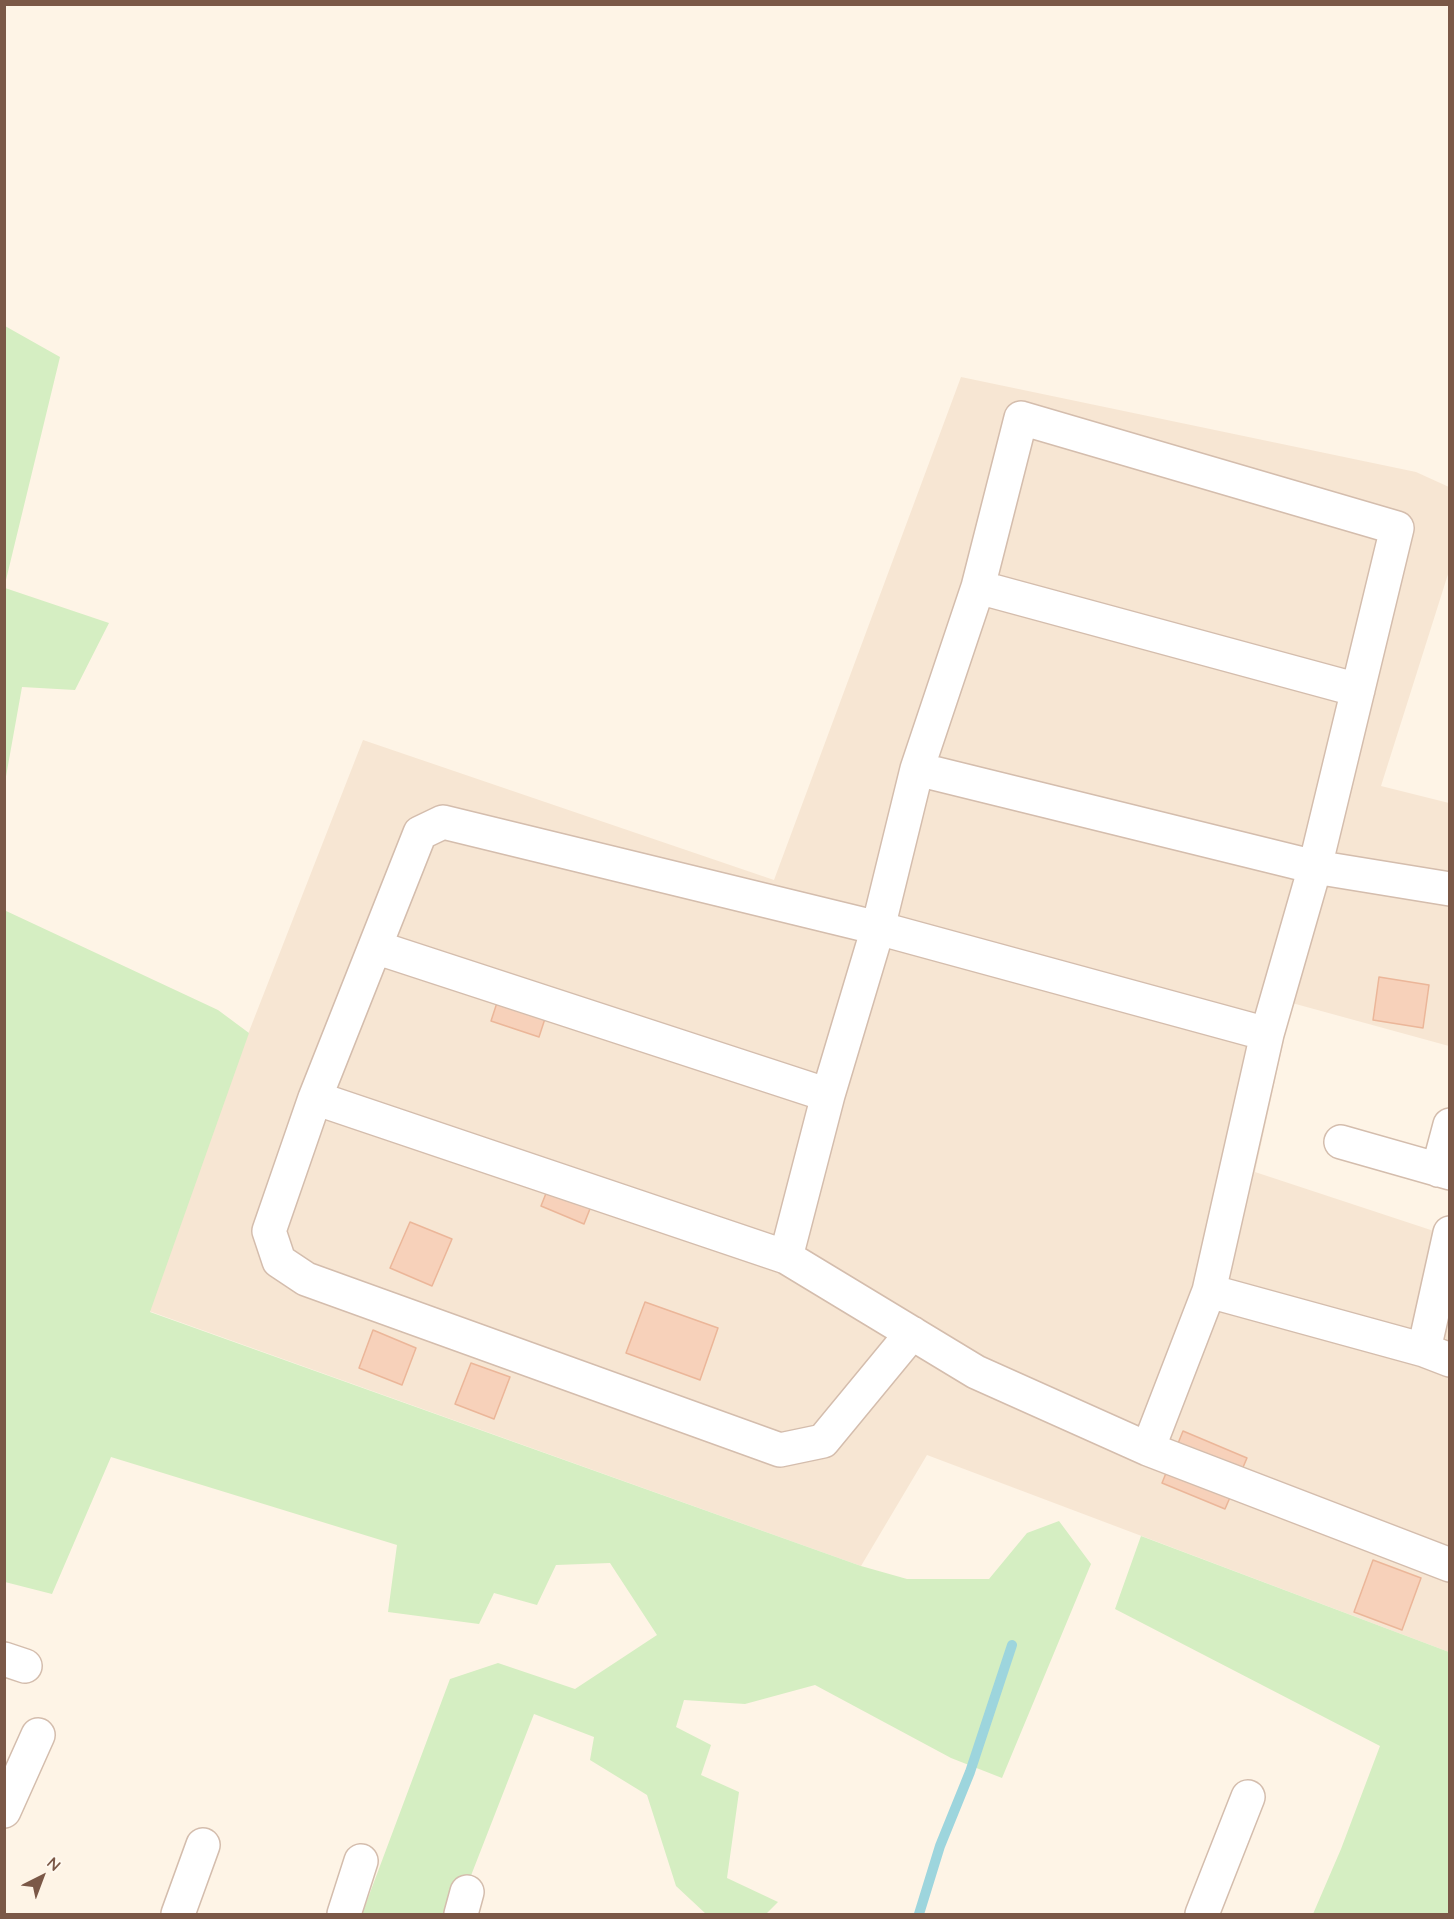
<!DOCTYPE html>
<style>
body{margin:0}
#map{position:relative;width:1454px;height:1919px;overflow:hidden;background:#fef4e6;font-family:Quicksand,sans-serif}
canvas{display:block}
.frame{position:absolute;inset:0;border:6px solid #7b5847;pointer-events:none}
.north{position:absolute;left:12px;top:1847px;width:60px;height:60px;-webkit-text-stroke:4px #fff8ee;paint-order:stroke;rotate:42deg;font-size:16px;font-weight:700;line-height:24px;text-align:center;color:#7b5847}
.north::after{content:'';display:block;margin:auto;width:21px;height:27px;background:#7b5847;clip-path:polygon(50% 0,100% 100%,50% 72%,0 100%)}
</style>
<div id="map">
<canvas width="1454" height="1919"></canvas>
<div class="frame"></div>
<div class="north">N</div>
</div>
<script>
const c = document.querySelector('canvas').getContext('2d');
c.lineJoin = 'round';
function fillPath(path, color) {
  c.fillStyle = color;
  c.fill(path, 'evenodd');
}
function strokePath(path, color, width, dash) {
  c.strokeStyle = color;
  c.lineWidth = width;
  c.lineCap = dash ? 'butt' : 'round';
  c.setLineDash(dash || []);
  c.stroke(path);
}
fillPath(new Path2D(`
 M961 377 1416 472 1449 487V571L1381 786 1449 803V1046L1292 1003 1255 1172 1449 1236V1652L927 1455 861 1566 149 1311 232 1075 363 740 774 880Z`), '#f7e6d3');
fillPath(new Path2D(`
 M5 326 60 357 5 584Z
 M5 588 109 623 75 690 22 687 5 782Z
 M4 910 218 1010 249 1033 150 1312 861 1566 907 1579H989L1027 1533 1059 1521 1091 1564 1002 1778 951 1758 815 1685 745 1704 684 1700 676 1727 711 1745 701 1775 739 1792 727 1878 778 1902 766 1914H706L676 1886 647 1795 590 1760 594 1737 534 1714 456 1914H362L450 1679 498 1663 575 1689 657 1635 610 1563 556 1565 537 1605 494 1593 479 1624 388 1612 397 1545 111 1457 52 1594 5 1582Z
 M1141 1536 1449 1652V1914H1313L1341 1849 1380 1746 1115 1609Z`), '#d5eec2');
strokePath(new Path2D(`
 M919 1914 940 1846 970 1772 1012 1645`), '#9dd5dd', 10);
const building = new Path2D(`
 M506 975 554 991 539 1037 491 1021Z
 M1379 977 1429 985 1423 1028 1373 1020Z
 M558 1163 601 1181 584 1224 541 1206Z
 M410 1222 452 1239 432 1286 390 1268Z
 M645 1302 718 1328 700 1380 626 1353Z
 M373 1330 416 1348 402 1385 359 1368Z
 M471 1363 510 1377 494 1419 455 1404Z
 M1183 1431 1247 1458 1225 1509 1162 1483Z
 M1373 1560 1421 1578 1402 1630 1354 1612Z`);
fillPath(building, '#f7d1ba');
strokePath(building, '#ebb699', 1.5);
const minor = new Path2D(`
 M978 587 1358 690
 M917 769 1315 867 1450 889
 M375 947 828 1095
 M315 1098 786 1257 976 1372 1148 1449 1450 1565
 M1341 1142 1450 1173
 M1438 1170 1450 1125
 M786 1257 828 1095 878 928 917 769 978 587 1021 418 1397 528 1315 867 1267 1034 1209 1291 1148 1449
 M1209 1291 1424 1350 1450 1360
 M912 1333 823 1441 780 1450 306 1279 279 1261 269 1231 315 1098 420 833 443 822 878 928 1267 1034
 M1424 1350 1450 1233
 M4 1659 25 1666
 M4 1811 38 1735
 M178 1914 203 1845
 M344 1914 361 1861
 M461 1914 467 1892
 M1202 1914 1248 1797`);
strokePath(minor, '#d4bdad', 36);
strokePath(minor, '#fff', 33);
</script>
